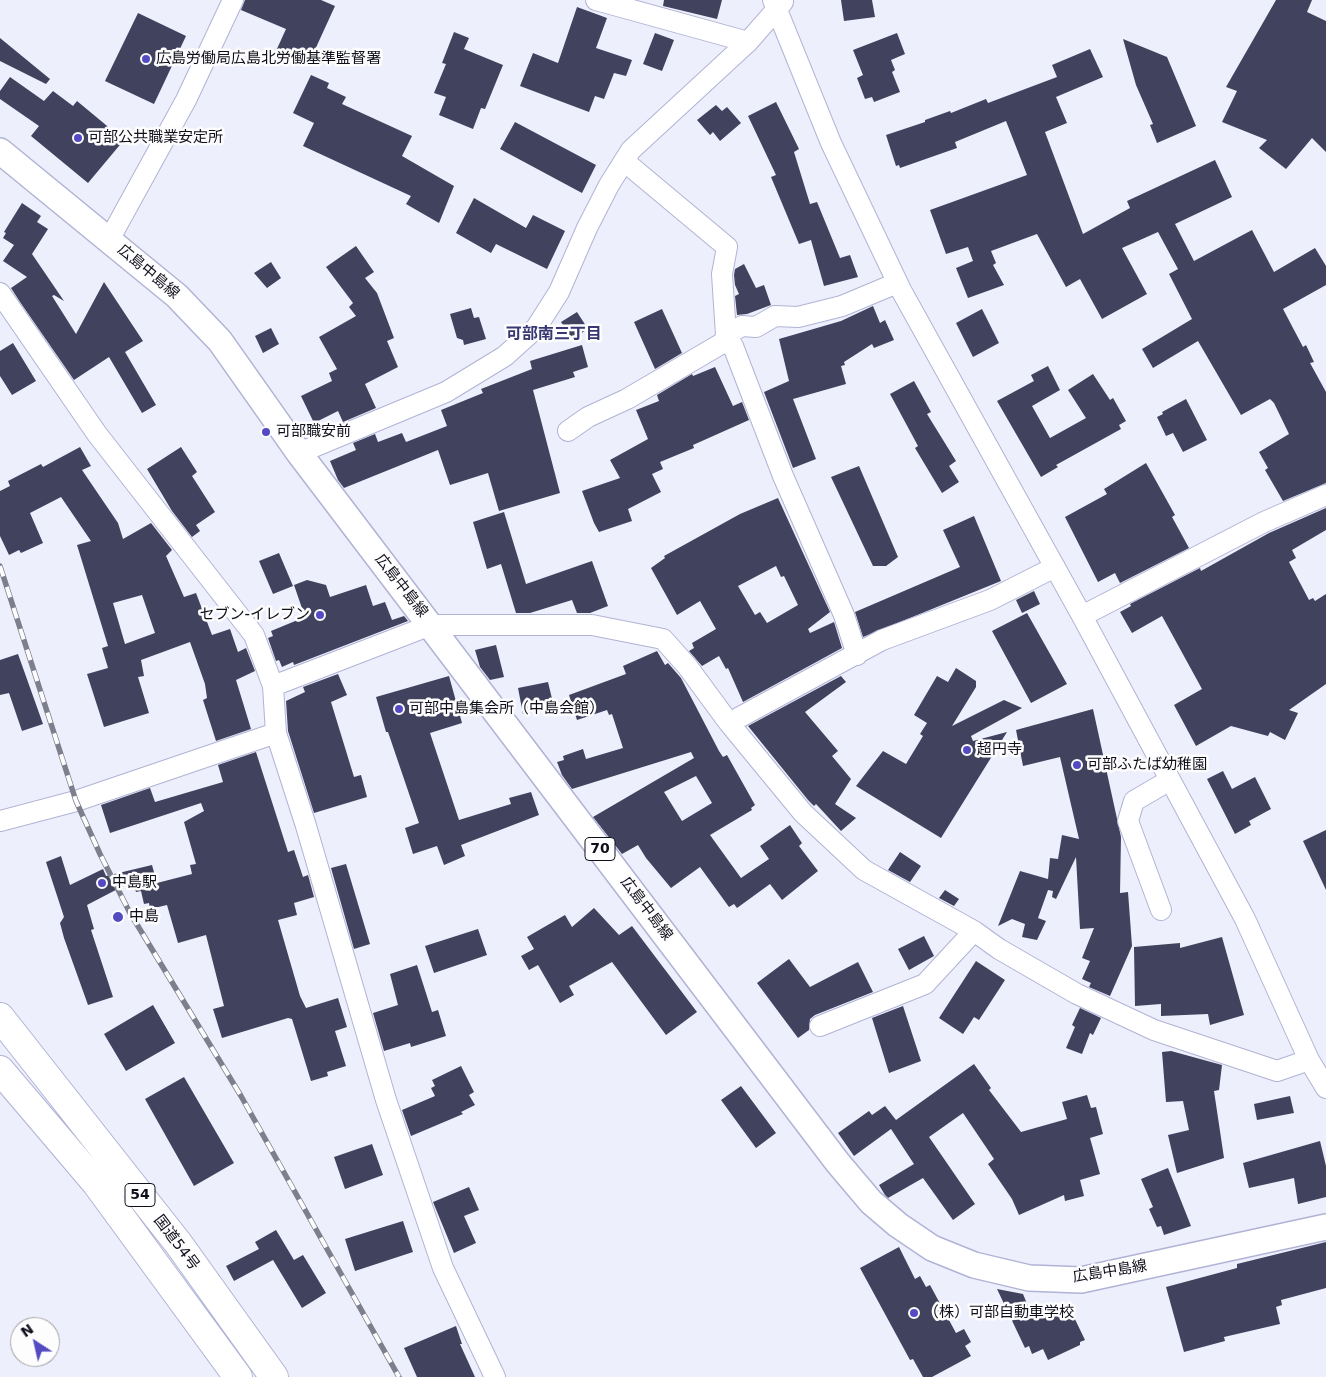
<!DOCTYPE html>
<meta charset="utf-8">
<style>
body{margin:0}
#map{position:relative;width:1326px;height:1377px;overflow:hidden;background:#edeffd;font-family:"DejaVu Sans",sans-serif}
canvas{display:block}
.north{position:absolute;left:10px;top:1317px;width:50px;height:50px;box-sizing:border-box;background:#fdfdfd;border:1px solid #9e9ea3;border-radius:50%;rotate:325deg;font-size:14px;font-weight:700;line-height:20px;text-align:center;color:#0f0f1b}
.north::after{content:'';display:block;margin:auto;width:18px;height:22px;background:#544bc2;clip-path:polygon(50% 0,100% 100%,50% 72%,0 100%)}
</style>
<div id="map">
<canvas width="1326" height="1377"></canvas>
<div class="north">N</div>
</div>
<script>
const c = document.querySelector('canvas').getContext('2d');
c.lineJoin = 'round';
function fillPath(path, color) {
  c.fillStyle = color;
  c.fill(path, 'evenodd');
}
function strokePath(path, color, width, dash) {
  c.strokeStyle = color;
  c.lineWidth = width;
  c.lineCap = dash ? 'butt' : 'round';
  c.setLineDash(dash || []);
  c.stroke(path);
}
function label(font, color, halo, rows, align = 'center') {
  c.font = font + ' "DejaVu Sans","Noto Sans JP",sans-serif';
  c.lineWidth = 5;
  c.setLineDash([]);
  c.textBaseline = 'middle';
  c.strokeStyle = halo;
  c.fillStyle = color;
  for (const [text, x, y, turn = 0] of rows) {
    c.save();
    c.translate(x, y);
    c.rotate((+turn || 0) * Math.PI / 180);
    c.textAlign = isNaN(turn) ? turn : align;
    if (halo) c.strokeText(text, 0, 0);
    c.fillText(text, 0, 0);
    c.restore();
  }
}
fillPath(new Path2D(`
 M245 0H321L335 6 308 65 276 51 286 29 241 10Z
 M664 0H722L717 19 663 6Z
 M841 0H872L875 17 844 21Z
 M1276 0H1312L1307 12 1326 21V152L1312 138 1286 169 1259 148 1267 140 1222 122 1237 91 1226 87Z
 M577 7 607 18 596 48 632 60 626 76 614 73 604 99 595 96 589 112 520 86 533 53 558 63Z
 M138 13 186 36 154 104 105 81Z
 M454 32 469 38 464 49 503 65 485 109 481 108 473 129 439 115 446 97 434 93 446 64 442 63Z
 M655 33 674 40 662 71 643 64Z
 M897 33 905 54 891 60 895 70 892 72 900 92 874 102 872 97 865 99 857 78 863 75 853 50Z
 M0 38 50 79 46 84 0 61Z
 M1123 39 1167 57 1196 126 1157 143 1150 125 1153 124 1136 85Z
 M1090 49 1103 77 1056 97 1067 123 1045 132 1083 234 1130 208 1127 201 1215 160 1232 197 1175 224 1194 261 1252 230 1274 272 1315 248 1326 266V285L1283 309 1303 347 1306 345 1314 362 1310 363 1326 392V483L1283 501 1265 470 1268 468 1259 452 1289 434 1274 403 1270 399 1241 415 1198 341 1153 368 1142 349 1192 319 1169 274 1178 269 1158 232 1122 248 1147 294 1102 319 1080 279 1066 287 1037 234 991 251 996 263 993 265 1004 285 968 298 956 268 973 261 968 247 946 254 930 210 1027 175 1006 121 955 142 957 148 900 168 899 165 896 166 886 135 925 122V120L950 111 951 113 986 99 988 103 1057 77 1052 65Z
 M311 75 329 83 327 88 346 97 342 104 412 136 402 156 454 186 439 223 406 204 411 196 303 146 314 123 293 113Z
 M10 77 44 101 53 91 73 106 77 101 124 140 88 183 31 136 39 126 0 99V91Z
 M776 102 799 149 794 152 810 204 817 202 840 258 850 255 858 277 824 286 811 240 799 244 771 177 776 175 748 116Z
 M716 105 722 111 727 107 741 123 720 141 713 132 710 135 697 120Z
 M515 122 596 165 582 193 500 149Z
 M474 198 526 228 533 215 565 231 547 269 496 244 491 253 456 233Z
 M22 203 41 216 37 222 48 229 32 254 64 301 54 295 52 296 76 334 104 282 143 341 125 352 156 405 142 413 109 357 74 380 20 302 11 288 27 277 3 261 14 245 3 238 6 233 4 232Z
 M356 246 374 272 365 278 377 293 394 338 387 341 398 367 365 384 376 408 343 422 338 411 314 423 301 396 332 381 329 373 337 369 319 337 356 316 349 307 353 303 326 267Z
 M271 262 281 278 267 288 254 273Z
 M744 264 756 288 764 285 771 305 747 314 737 315 735 296 739 294 735 285 734 275 735 269Z
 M873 306 880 323 885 320 894 340 874 348 872 344 844 362 845 365 841 366 846 384 793 399 816 459 793 468 764 392 789 381 779 339 841 321Z
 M471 308 474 318 479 317 486 339 464 345 463 340 457 338 450 314Z
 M662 309 682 353 655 369 634 322Z
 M982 309 999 343 973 357 956 323Z
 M577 312 588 329 572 339 561 322Z
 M271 328 279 344 263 353 255 336Z
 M13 343 36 381 12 395 0 376V351Z
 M582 345 588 367 573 372 575 377 533 390 560 493 499 511 488 473 450 485 438 450 344 488 338 480 330 461 356 450 353 443 375 434 378 442 402 433 406 442 447 426 441 410 483 393 481 389 532 369 530 361Z
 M1048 366 1060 390 1032 406 1050 438 1086 418 1068 390 1093 374 1110 400 1113 398 1126 421 1119 425 1121 429 1056 465 1058 467 1041 477 997 401 1034 381 1031 375Z
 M715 367 733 406 742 402 749 420 693 445 694 448 660 462 663 469 652 474 661 492 628 509 632 521 599 532 594 523 582 491 620 478 610 460 648 439 636 410 659 401 657 395 692 374 693 376Z
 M914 381 931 412 927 414 956 461 949 466 959 482 942 493 915 448 918 446 890 394Z
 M1186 399 1207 440 1183 452 1173 433 1166 436 1157 417 1163 414 1162 412Z
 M80 447 91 466 82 470 118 523 123 539 151 523 172 550 166 556 184 597 196 593 212 635 230 629 238 652 246 648 255 671 236 680 251 729 216 741 203 700 207 698 205 684 190 642 141 660 144 676 138 677 149 713 104 727 87 674 108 668 102 648 108 646 77 545 91 541 61 497 30 513 43 543 21 553 19 550 9 555 0 536V491L10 486 8 481 41 464 43 467ZM142 595 155 633 125 644 113 603Z
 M181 447 197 472 192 476 215 512 196 525 200 531 192 537 172 511 147 469Z
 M1146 463 1175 515 1172 517 1189 548 1120 583 1115 573 1098 582 1065 517 1107 494 1104 489Z
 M859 466 898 557 886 566H873L831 477Z
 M778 498 830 612 808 629 810 633 834 622 842 648 743 702 728 668 726 669 719 656 702 666 689 651 694 648 692 643 716 629 700 601 677 615 651 568 665 558 664 556 740 514ZM776 566 781 577 784 576 798 605 767 623 760 612 755 615 738 586Z
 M1326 508V530L1292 550 1296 558 1289 562 1309 600 1313 598 1315 601 1326 594V684L1289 710 1298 713 1285 740 1270 732 1268 736 1231 726 1196 746 1174 705 1202 689 1162 616 1132 633 1120 612 1131 606 1130 604 1200 568 1201 571 1269 533Z
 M504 512 526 584 592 561 608 606 590 613H577L572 600 530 613H516L501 564 487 569 473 522Z
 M974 516 1001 581 863 637 855 612 960 567 943 530Z
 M279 553 293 586 273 594 259 561Z
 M307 580 326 585 330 597 366 585 373 606 385 602 392 620 404 616 408 621 294 665 293 662 282 667 279 660 276 661 268 638 273 636 271 631 305 617 294 585Z
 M1034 591 1040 604 1022 613 1016 600Z
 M1027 613 1067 684 1031 703 992 631Z
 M496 645 504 677 490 680 480 667 475 650Z
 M657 651 665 665 668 663 681 678 719 751 723 757 727 755 755 805 751 808 752 810 710 835 741 878 769 859 760 846 790 825 802 843 799 846 818 871 782 900 770 884 737 908 734 904 729 907 700 867 671 888 646 858 638 845 622 854 593 817 694 758 691 752 572 789 562 775 557 762 564 760 563 756 583 749 586 759 623 748 612 714 609 715 607 710 577 720 569 695 626 674 623 666ZM696 776 712 803 682 821 664 792Z
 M18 654 43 724 22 731 9 693 0 695V660Z
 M956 668 976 681V687L952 726 1004 700 1022 708 971 736 973 741 1007 732 941 838 856 786 883 751 906 764 923 736 920 734 927 723 914 715 937 676 948 682Z
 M338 674 347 695 331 702 354 777 361 775 367 797 314 813 288 731 286 701 305 692 303 687Z
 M449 676 462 723 430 733 459 820 511 804 509 798 531 792 539 815 461 845 465 856 444 865 437 846 413 854 405 828 419 823 388 732H386L376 697Z
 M841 676 846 682 805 712 838 751 832 756 851 779 835 804 856 818 841 831 816 804 814 806 808 800 748 726Z
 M548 682 554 707 523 714 518 688Z
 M1093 709 1121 837 1120 893 1128 892 1132 946 1110 996 1089 987 1091 983 1082 979 1090 961 1082 958 1094 928 1080 929 1076 857 1056 899 1052 897 1053 891 1048 890 1038 918 1046 921 1037 940 1022 937 1025 924 1012 919 998 926 1020 871 1048 879 1050 858 1058 859 1062 835 1079 839 1060 757 1023 766 1016 730Z
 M256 752 288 852 294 850 303 877 308 875 314 897 294 903 297 915 278 920 300 996 306 1008 338 998 347 1027 335 1031 346 1066 327 1072 328 1076 311 1081 292 1019 288 1018 222 1038 213 1009 224 1006 206 935 178 943 167 905 150 909 149 903 144 904 141 891 136 892 133 881 87 905 94 929 91 930 113 997 88 1005 64 938 60 923 64 917 46 862 61 856 70 885 103 869 106 876 152 865 157 883 192 874 190 865 196 864 184 822 204 811 201 803 110 833 101 805 150 788 155 802 223 782 218 765Z
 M1223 771 1232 789 1255 777 1271 809 1249 821 1251 825 1235 834 1207 779Z
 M1326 830V890L1303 841Z
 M900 852 921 866 910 882 888 870Z
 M346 864 370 944 354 949 331 868Z
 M945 890 959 899 954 906 939 898Z
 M594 908 619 935 632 926 697 1012 666 1035 612 962 569 986 574 995 560 1003 538 965 529 970 521 956 534 949 527 937 565 915 572 927Z
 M478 929 487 955 434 973 425 946Z
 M924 936 934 956 909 970 898 949Z
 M1222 937 1244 1015 1210 1025 1208 1014 1161 1016V1004L1135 1006 1134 947 1180 943V948Z
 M789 959 810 987 858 962 873 992 815 1015 810 1019 809 1030 798 1038 757 983Z
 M976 961 1005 980 979 1020 974 1017 963 1034 939 1018Z
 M417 965 432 1012 438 1010 446 1036 411 1047 410 1043 384 1051 373 1013 398 1005 390 974Z
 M153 1005 175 1043 126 1071 104 1034Z
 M903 1006 921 1061 889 1073 872 1018Z
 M1080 1008 1101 1018 1093 1035 1090 1033 1082 1054 1066 1048 1075 1027 1072 1025Z
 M1171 1051 1222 1065 1219 1090 1214 1091 1224 1158 1177 1173 1168 1135 1189 1130 1183 1101 1166 1102 1162 1052Z
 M974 1064 991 1088 989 1090 1021 1132 1067 1119 1062 1102 1087 1095 1091 1108 1096 1107 1103 1134 1090 1138 1100 1174 1080 1180 1084 1196 1065 1201 1064 1195 1019 1215 1012 1199 988 1164 994 1159 963 1113 929 1137 975 1204 953 1220 923 1178 888 1198 885 1195 879 1185 914 1164 891 1129 854 1156 838 1133 869 1111 872 1115 885 1106 896 1120Z
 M461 1066 474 1092 469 1095 475 1105 461 1112 463 1114 411 1136 402 1110 435 1096 431 1088 435 1086 432 1080Z
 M184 1077 234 1163 194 1186 145 1099Z
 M741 1086 776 1133 756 1148 721 1100Z
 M1290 1096 1294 1113 1257 1120 1254 1104Z
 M1320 1141 1326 1166V1197L1298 1204 1294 1178 1249 1188 1243 1163Z
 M372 1144 383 1175 345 1189 334 1157Z
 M1168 1168 1191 1226 1164 1235 1161 1226 1157 1227 1149 1209 1153 1207 1141 1179Z
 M469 1187 479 1210 464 1216 476 1243 454 1253 433 1202Z
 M403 1221 413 1252 355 1271 345 1239Z
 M276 1230 294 1260 303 1255 326 1293 302 1308 273 1260 234 1281 226 1266 259 1249 255 1242Z
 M1326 1242V1288L1281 1300 1282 1305 1276 1307 1280 1324 1224 1337 1225 1341 1184 1352 1166 1287 1237 1268V1264Z
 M899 1247 915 1279 920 1276 926 1287 930 1285 956 1333 964 1329 971 1342 965 1346 971 1356 932 1377H923L913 1359 910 1360 860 1268Z
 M997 1289 1023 1294 1030 1311 1039 1307 1044 1317 1061 1310 1063 1315 1072 1313 1085 1340 1080 1342V1345L1048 1360 1043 1349 1032 1354 1029 1346 1025 1348Z
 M456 1326 462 1344H460L475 1377H417L404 1348Z`), '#40425e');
const minor = new Path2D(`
 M596 0 748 42
 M773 0 831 143 901 290 1082 616 1245 919 1309 1060 1326 1088
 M109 240 186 100 233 0
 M0 293 97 434 254 635 273 686 276 733 306 826 386 1100 443 1268 495 1377
 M726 335 742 326 756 327 775 316 798 317 842 306 897 283
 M724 342 733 346 783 476 844 615 857 655
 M568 431 588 417 627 399 714 348 724 342 726 335 722 274 727 247 624 161
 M299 453 446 392 505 356 536 328 559 292 587 228 609 185 631 150 748 42 783 2
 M1082 616 1264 522 1326 495
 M273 686 431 625H592L663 639 687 666 729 723 803 813 864 870 974 931 999 949 1077 994 1154 1030 1277 1071 1309 1060
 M729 723 882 640 990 600 1055 567
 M0 821 76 801 276 733
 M1161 910 1128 821 1134 801 1170 780
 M820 1026 925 984 974 931`);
const major = new Path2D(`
 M0 151 177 296 220 341 299 453 838 1163 871 1202 898 1225 932 1248 974 1265 1029 1278 1081 1280 1326 1227`);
const highway = new Path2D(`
 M0 1017 178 1243 274 1377
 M0 1070 96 1183 238 1377`);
strokePath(minor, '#b0b3d5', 22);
strokePath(major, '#b0b3d5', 28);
strokePath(highway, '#b0b3d5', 30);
strokePath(minor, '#fff', 20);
strokePath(major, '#fff', 25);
strokePath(highway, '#fff', 28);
const rail = new Path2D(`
 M0 566 76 801 100 854 130 913 241 1096 399 1377`);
strokePath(rail, '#7e7f8c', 5.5);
strokePath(rail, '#fdfdfd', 4, [11]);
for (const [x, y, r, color] of [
 [146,59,5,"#544bc2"],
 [78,138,5,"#544bc2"],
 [266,432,5,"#544bc2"],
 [320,615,5,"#544bc2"],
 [399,709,5,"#544bc2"],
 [967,750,5,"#544bc2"],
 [1077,765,5,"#544bc2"],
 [102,883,5,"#544bc2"],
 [118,917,6,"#544bc2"],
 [914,1313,5,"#544bc2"]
]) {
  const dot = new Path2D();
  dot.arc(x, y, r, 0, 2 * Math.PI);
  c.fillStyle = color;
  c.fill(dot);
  strokePath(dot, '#fdfdfd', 2);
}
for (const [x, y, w] of [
 [600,849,30],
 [140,1195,30]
]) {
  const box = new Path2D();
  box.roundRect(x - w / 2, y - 11.5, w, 23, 4);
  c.fillStyle = '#fdfdfd';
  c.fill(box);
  strokePath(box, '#0f0f1b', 1);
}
label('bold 14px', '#0f0f1b', null, [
 ["70",600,849],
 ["54",140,1195]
]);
label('15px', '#0f0f1b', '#fdfdfd', [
 ["広島労働局広島北労働基準監督署",156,59],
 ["可部公共職業安定所",88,138],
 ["可部職安前",276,432],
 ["セブン-イレブン",310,615,"right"],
 ["可部中島集会所（中島会館）",409,709],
 ["超円寺",977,750],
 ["可部ふたば幼稚園",1087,765],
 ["中島駅",112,883],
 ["中島",129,917],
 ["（株）可部自動車学校",924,1313]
], 'left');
label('15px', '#0f0f1b', '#fdfdfd', [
 ["広島中島線",148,272,40],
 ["広島中島線",401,586,52],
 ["広島中島線",646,909,53],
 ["国道54号",176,1243,53],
 ["広島中島線",1110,1272,-9]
]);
label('bold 16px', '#383773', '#fdfdfd', [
 ["可部南三丁目",554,335]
]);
</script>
